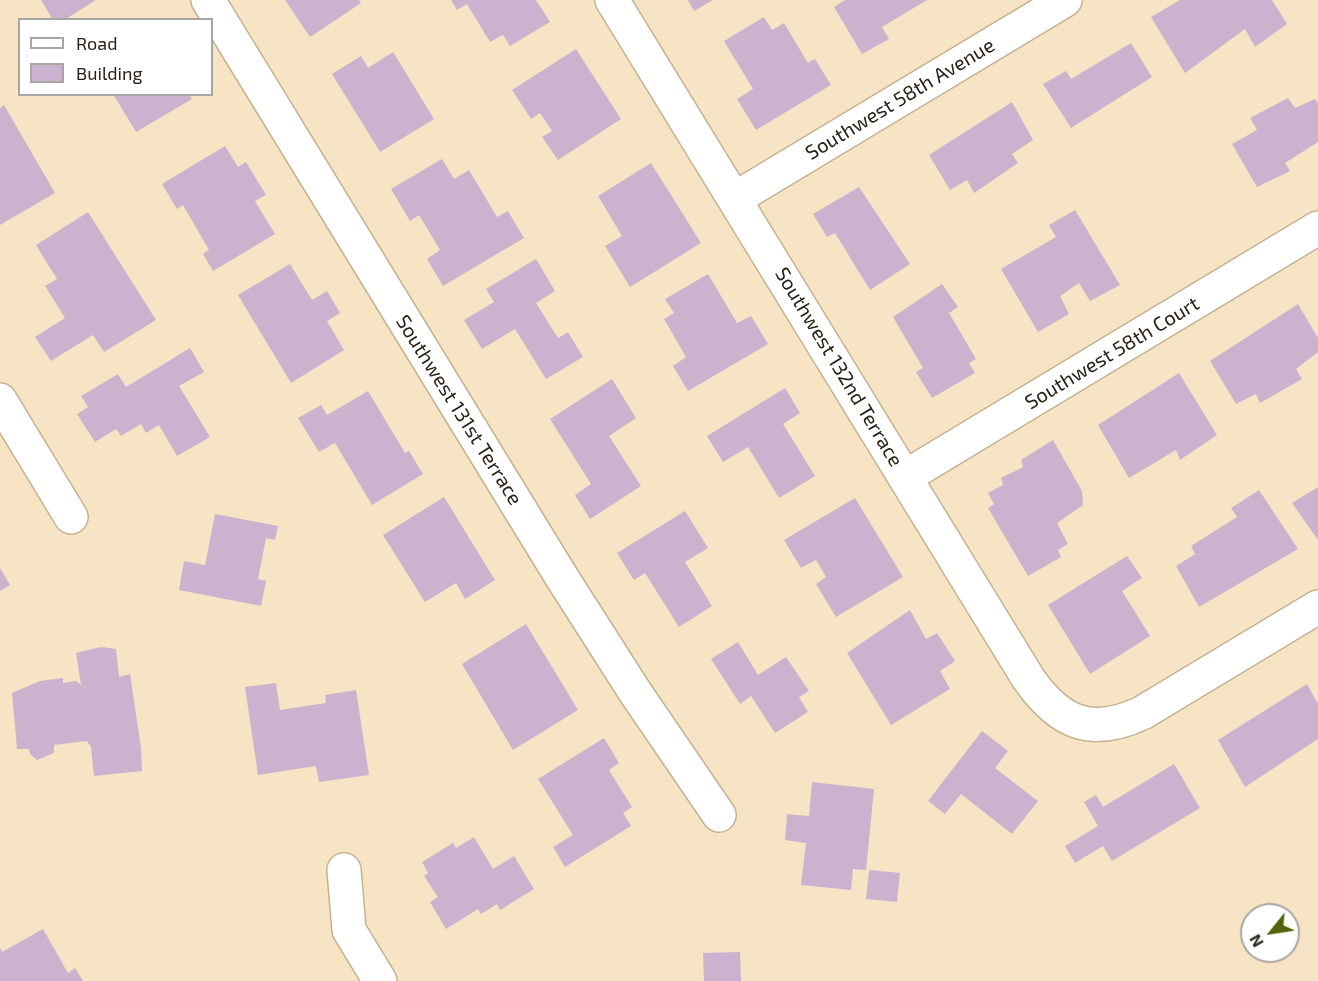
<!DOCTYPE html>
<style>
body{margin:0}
#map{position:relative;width:1318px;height:981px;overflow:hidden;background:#f7e4c4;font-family:"Exo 2",sans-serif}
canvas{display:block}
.legend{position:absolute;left:18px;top:18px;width:195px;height:78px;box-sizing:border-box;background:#fff;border:2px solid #a9a6a1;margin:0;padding:8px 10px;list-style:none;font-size:18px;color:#282115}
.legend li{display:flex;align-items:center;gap:12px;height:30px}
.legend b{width:30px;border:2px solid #a9a6a1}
.north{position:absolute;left:1240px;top:903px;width:60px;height:60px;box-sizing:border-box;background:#fff;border:2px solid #a9a6a1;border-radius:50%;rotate:240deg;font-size:16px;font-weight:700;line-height:24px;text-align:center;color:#282115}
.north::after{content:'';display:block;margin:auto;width:21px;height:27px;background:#54640c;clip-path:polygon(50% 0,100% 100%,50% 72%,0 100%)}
</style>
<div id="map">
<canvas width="1318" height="981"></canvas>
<ul class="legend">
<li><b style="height:8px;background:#fff"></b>Road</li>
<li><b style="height:16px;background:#cbb2ce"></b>Building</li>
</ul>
<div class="north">N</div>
</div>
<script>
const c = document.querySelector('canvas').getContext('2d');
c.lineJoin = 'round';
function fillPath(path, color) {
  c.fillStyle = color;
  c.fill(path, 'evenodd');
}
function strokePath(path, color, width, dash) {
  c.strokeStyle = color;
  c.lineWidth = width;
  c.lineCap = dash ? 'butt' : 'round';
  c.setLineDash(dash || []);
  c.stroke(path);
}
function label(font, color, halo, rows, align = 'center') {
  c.font = font + ' "Exo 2",sans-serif';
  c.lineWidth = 5;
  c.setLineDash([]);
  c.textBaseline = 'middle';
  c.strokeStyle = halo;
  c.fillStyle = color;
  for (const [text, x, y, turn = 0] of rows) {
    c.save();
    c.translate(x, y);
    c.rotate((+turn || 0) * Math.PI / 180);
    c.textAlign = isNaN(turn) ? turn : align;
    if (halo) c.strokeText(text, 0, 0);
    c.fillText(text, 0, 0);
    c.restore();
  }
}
fillPath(new Path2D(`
 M41 0H96L64 20H53Z
 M285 0H359L361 3 310 37Z
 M451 0H536L550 22 510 46 503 35 490 42 467 4 457 10Z
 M688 0H713L694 11Z
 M845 0H927L882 27 889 39 862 54 834 7Z
 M1180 0H1272L1287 24 1255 47 1245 29 1185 73 1151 17Z
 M764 17 772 30 784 23 808 63 815 59 831 85 756 130 737 99 753 89 724 41Z
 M1131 43 1152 77 1071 128 1043 84 1066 71 1071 79Z
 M576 49 621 119 558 160 542 137 552 131 540 113 531 119 512 90Z
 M393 52 434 119 380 152 332 74 361 56 368 68Z
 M113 94H189L192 99 136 132Z
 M1288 98 1295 108 1315 99 1318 103V142L1285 163 1290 171 1257 187 1232 144 1257 130 1250 118Z
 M1012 102 1033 140 1012 154 1018 163 974 193 967 180 950 190 929 155Z
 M4 105 55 193 0 225V108Z
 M225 146 238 167 246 162 266 195 255 201 275 234 213 271 203 254 209 250 183 205 177 209 162 184Z
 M442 159 454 179 469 170 497 217 508 211 524 238 443 286 427 259 440 250 419 215 410 221 391 189Z
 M651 163 701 243 630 287 605 246 622 236 598 196Z
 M859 187 910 264 870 290 835 233 827 237 813 214Z
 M1075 210 1120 285 1090 301 1079 283 1060 296 1069 314 1038 332 1001 269 1056 237 1049 225Z
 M88 212 156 320 104 352 93 335 51 361 35 337 65 318 45 286 57 279 36 245Z
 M536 259 555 291 536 303 558 338 568 332 583 357 546 379 515 329 482 349 464 320 494 302 486 289Z
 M290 264 312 300 327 291 340 313 327 321 344 350 291 383 238 295Z
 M708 274 737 323 751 316 768 344 688 391 673 366 686 357 664 319 674 313 665 299Z
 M942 284 958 307 949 313 976 359 969 363 975 373 932 398 916 372 923 368 893 317Z
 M1298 304 1318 338V352L1296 369 1302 379 1260 403 1256 394 1236 404 1210 361Z
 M190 348 204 372 179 386 210 437 177 456 159 425 146 433 141 424 121 436 116 429 95 442 77 414 88 407 81 396 118 374 126 387Z
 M1179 373 1217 435 1180 460 1176 450 1129 478 1098 425Z
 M612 379 636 418 609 436 641 486 590 519 575 495 591 484 550 419Z
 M785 388 800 413 783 424 815 476 779 498 748 447 723 462 707 436Z
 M368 391 405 453 409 451 423 474 372 505 335 443 319 452 298 418 321 405 327 415Z
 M1053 440 1082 491 1083 505 1057 523 1068 544 1058 550 1061 557 1028 576 988 508 994 504 988 493 1003 485 1001 478 1023 467 1021 460Z
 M1318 487V540L1292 503Z
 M1259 490 1298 549 1199 607 1176 566 1195 554 1191 546 1237 517 1231 508Z
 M444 497 495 580 465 599 456 583 425 602 383 535Z
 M855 498 903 577 836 617 816 584 826 577 816 560 801 568 784 540Z
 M685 511 708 548 685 562 712 606 679 627 645 573 634 580 617 553Z
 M215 514 278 526 275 540 266 538 258 579 266 581 261 606 179 590 184 561 205 565Z
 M1127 556 1142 578 1122 591 1150 636 1090 674 1048 605Z
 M0 568 10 585 0 591Z
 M910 610 926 639 937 633 955 661 940 671 950 689 891 725 847 653Z
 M526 624 578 710 513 750 462 664Z
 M738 642 758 675 786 657 809 691 799 697 808 712 775 733 751 696 740 704 711 659Z
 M101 647 116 649 119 677 130 674 141 748 142 771 94 776 91 747 87 741 54 745V753L37 760 30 754 29 749H17L12 693 40 681 63 678V683L76 681 81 685 76 653Z
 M276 683 280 710 326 703 325 695 356 690 369 775 319 782 316 766 258 775 245 687Z
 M1307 684 1318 704V739L1245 787 1218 740Z
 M982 731 1008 751 995 768 1038 801 1012 834 961 794 945 814 928 801Z
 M604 738 619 763 609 770 632 807 623 813 631 826 565 867 553 847 573 835 538 779Z
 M1174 764 1200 808 1112 861 1103 846 1075 863 1065 846 1098 826 1084 802 1096 795 1103 807Z
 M812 782 874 789 866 870 853 869 851 890 801 885 806 843 785 840 787 814 809 816Z
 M474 837 493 869 514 856 534 889 500 910 497 904 481 914 478 909 446 929 430 902 438 897 424 876 428 873 422 862 453 843 456 848Z
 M869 870 900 873 897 902 866 899Z
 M43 929 68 973 75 968 83 981H0V948L2 952Z
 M740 952 741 981H704L703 953Z`), '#cbb2ce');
const minor = new Path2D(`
 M208 0 561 576 635 692 719 815
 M612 0 1028 678C1059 723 1091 737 1142 713L1318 607
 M736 198 1065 0
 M0 400 71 517
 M905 477 1318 228
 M344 870 349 930 380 981`);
strokePath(minor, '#c4b292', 36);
strokePath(minor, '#fff', 33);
label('20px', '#282115', '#fff', [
 ["Southwest 58th Avenue",900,99,-31],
 ["Southwest 58th Court",1112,353,-31],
 ["Southwest 132nd Terrace",839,367,59],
 ["Southwest 131st Terrace",459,410,58]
]);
</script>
